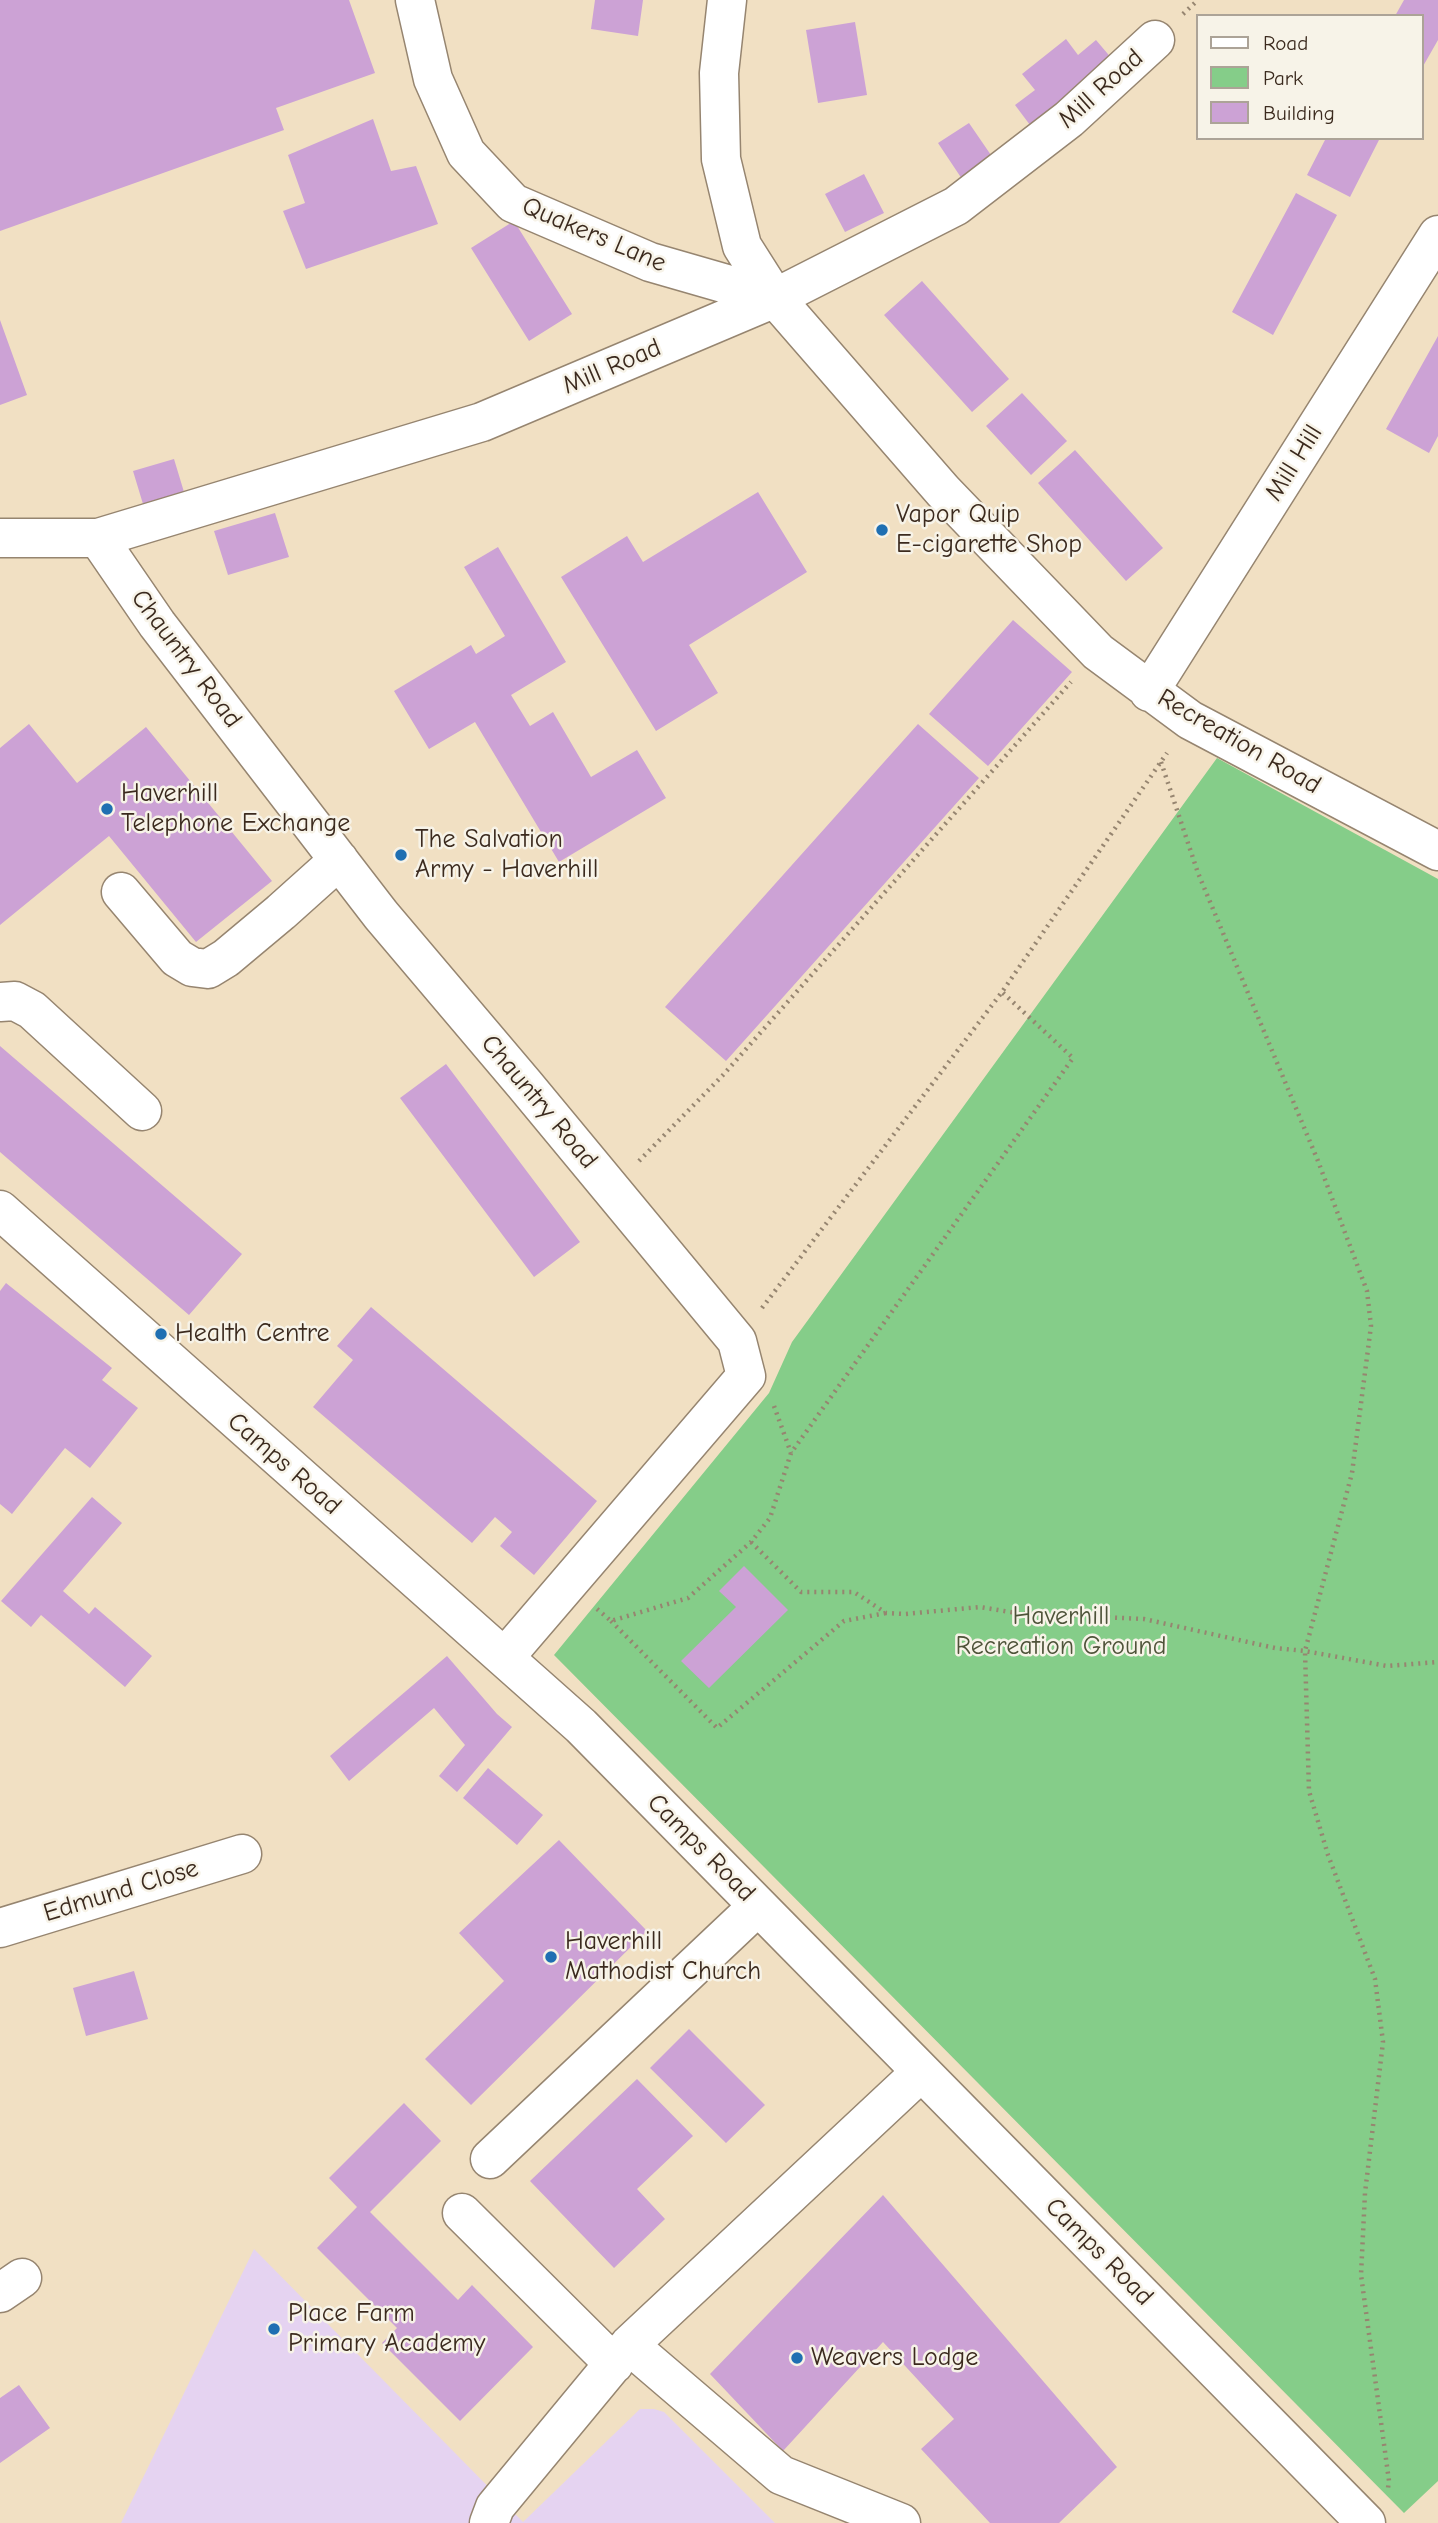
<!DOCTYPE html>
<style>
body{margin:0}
#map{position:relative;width:1438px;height:2523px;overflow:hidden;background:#f1e0c3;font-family:"Comic Neue",sans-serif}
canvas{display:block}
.legend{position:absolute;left:1196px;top:14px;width:228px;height:126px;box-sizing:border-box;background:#f7f3e8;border:2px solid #aca397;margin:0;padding:9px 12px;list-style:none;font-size:21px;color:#3b2a1e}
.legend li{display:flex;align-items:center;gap:14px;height:35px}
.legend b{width:35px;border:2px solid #aca397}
</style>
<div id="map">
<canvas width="1438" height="2523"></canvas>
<ul class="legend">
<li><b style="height:9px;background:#fff"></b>Road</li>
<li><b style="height:19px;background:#85cd89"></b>Park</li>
<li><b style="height:19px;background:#cca2d5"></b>Building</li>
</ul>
</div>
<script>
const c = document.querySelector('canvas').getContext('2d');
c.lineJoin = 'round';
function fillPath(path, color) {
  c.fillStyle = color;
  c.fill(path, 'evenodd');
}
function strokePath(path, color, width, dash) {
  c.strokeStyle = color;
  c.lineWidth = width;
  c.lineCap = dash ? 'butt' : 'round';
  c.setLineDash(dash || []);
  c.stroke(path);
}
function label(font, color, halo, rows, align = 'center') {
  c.font = font + ' "Comic Neue",sans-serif';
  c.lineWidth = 5;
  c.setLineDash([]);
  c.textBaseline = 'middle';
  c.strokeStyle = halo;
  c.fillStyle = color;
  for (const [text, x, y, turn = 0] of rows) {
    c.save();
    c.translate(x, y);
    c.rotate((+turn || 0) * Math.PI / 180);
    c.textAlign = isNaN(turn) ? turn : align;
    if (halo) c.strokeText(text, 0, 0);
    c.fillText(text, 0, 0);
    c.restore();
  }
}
fillPath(new Path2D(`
 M254 2249 523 2522 640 2409H654L664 2412 775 2523H121Z`), '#e5d3f1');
fillPath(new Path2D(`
 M1217 758 1438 879V2481L1404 2513 554 1655 769 1393 792 1342Z`), '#85cd89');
fillPath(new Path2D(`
 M0 0H349L375 73 276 108 284 130 0 231Z
 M595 0H643L638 36 591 29Z
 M1404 0H1438V40L1422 68V16H1395Z
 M855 22 867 95 818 103 806 30Z
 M1066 39 1078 55 1096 40 1113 60 1030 125 1015 105 1035 90 1022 74Z
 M373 119 391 171 416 166 438 224 306 269 283 211 305 203 288 155Z
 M969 123 993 158 962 179 938 143Z
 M1326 138H1380L1350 197 1307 175Z
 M864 174 884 213 845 232 825 194Z
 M1296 193 1337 215 1273 335 1232 312Z
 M514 221 572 314 529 341 471 248Z
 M922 281 1009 379 972 412 884 315Z
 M0 320 27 395 0 405Z
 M1438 336V436L1429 453 1386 429Z
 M1022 393 1067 441 1031 475 986 426Z
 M1075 450 1163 548 1126 581 1038 483Z
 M174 459 184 492 143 504 133 471Z
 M758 492 807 572 689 645 718 693 656 731 561 577 627 536 643 562Z
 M275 513 289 557 228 575 214 531Z
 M498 547 566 662 511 695 530 726 553 712 591 777 637 750 666 798 559 862 475 722 429 749 394 691 471 645 476 654 505 636 464 567Z
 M1013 620 1072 672 988 766 929 714Z
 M29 724 77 783 146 727 272 881 196 942 109 836 0 925V748Z
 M918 724 979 778 726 1061 665 1007Z
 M0 1046 242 1254 189 1315 0 1152Z
 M446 1064 580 1242 534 1277 400 1098Z
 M6 1283 112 1368 102 1380 138 1408 90 1468 65 1448 12 1514 0 1504V1291Z
 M371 1307 597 1501 534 1575 500 1546 512 1532 495 1517 472 1543 313 1407 353 1360 337 1346Z
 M92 1497 122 1523 63 1591 89 1614 95 1607 152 1656 125 1687 41 1615 31 1627 1 1601Z
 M744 1566 788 1610 709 1688 681 1661 736 1607 719 1591Z
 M447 1656 497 1714 512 1727 457 1792 439 1776 465 1745 434 1708 349 1781 330 1756Z
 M488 1768 543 1815 517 1845 463 1798Z
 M559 1840 647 1931 471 2105 425 2059 504 1981 459 1933Z
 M134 1971 148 2019 86 2036 73 1988Z
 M689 2029 765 2105 726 2143 650 2068Z
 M637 2079 693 2136 637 2189 665 2219 614 2268 530 2181Z
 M404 2103 441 2141 370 2212 458 2300 472 2285 533 2347 460 2421 382 2343 397 2328 317 2248 357 2207 329 2178Z
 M883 2195 1117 2467 1059 2523H990L921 2449 954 2419 883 2342 783 2451 710 2374Z
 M19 2385 50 2428 0 2463V2398Z`), '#cca2d5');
const minor = new Path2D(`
 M415 0 433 79 466 153 513 203 650 262 775 298
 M727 0 719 73 721 159 742 246 775 298 943 491 1098 652 1190 720 1438 851
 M0 538H98L482 422 775 298 956 206 1069 119 1155 40
 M98 538 157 624 381 915 525 1085 737 1341 746 1376 505 1657
 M1149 692 1438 235
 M121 892 177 958 192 967 208 969 226 958 281 912 339 860
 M0 1002 15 1001 32 1010 142 1111
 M0 1210 581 1726 1366 2523
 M0 1928 242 1854
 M490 2159 758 1906
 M462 2213 614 2364
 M0 2293 22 2278
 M629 2345 781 2475 901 2523
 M489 2523 495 2507 629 2345 921 2072`);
strokePath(minor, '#968570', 41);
strokePath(new Path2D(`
 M1183 14 1198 0
 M1161 762 1198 873 1318 1161 1367 1291 1371 1326 1352 1473 1305 1651 1309 1791 1328 1855 1375 1979 1383 2042 1365 2193 1361 2275 1389 2481 1388 2488
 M639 1161 723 1075 1071 682
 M762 1308 1002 992 1167 753
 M774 1406 791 1453
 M751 1542 801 1592H854L886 1613 905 1614 980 1607 1016 1613 1144 1619 1275 1648 1305 1651 1387 1666 1438 1662
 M597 1609 611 1621 688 1598 751 1542 770 1518 791 1453 1073 1058 1002 992
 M611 1621 717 1728 844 1621 886 1613`), '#968570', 4.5, [2, 5]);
strokePath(minor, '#fff', 38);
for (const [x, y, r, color] of [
 [882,530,7,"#1f6fb2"],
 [107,809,7,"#1f6fb2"],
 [401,855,7,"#1f6fb2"],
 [161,1334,7,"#1f6fb2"],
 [551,1957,7,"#1f6fb2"],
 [274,2329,7,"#1f6fb2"],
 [797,2358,7,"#1f6fb2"]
]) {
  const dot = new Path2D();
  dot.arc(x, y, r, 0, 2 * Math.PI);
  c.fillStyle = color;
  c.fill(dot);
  strokePath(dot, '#f7f3e8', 2.5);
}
label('26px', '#3b2a1e', '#f7f3e8', [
 ["Mill Road",1101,89,-42],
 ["Quakers Lane",594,235,23],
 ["Mill Road",612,367,-23],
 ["Mill Hill",1294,463,-58],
 ["Chauntry Road",186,659,53],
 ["Recreation Road",1239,742,30],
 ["Chauntry Road",539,1102,50],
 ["Camps Road",284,1464,41],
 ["Camps Road",701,1848,45],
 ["Edmund Close",121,1891,-17],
 ["Camps Road",1099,2252,45]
]);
label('26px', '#3b2a1e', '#f7f3e8', [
 ["Vapor Quip",896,515],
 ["E-cigarette Shop",896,545],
 ["Haverhill",121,794],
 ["Telephone Exchange",121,824],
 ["The Salvation",415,840],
 ["Army - Haverhill",415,870],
 ["Health Centre",175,1334],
 ["Haverhill",565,1942],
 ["Mathodist Church",565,1972],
 ["Place Farm",288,2314],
 ["Primary Academy",288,2344],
 ["Weavers Lodge",811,2358]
], 'left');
label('26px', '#4e5339', '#f7f3e8', [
 ["Haverhill",1061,1617],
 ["Recreation Ground",1061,1647]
]);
</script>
